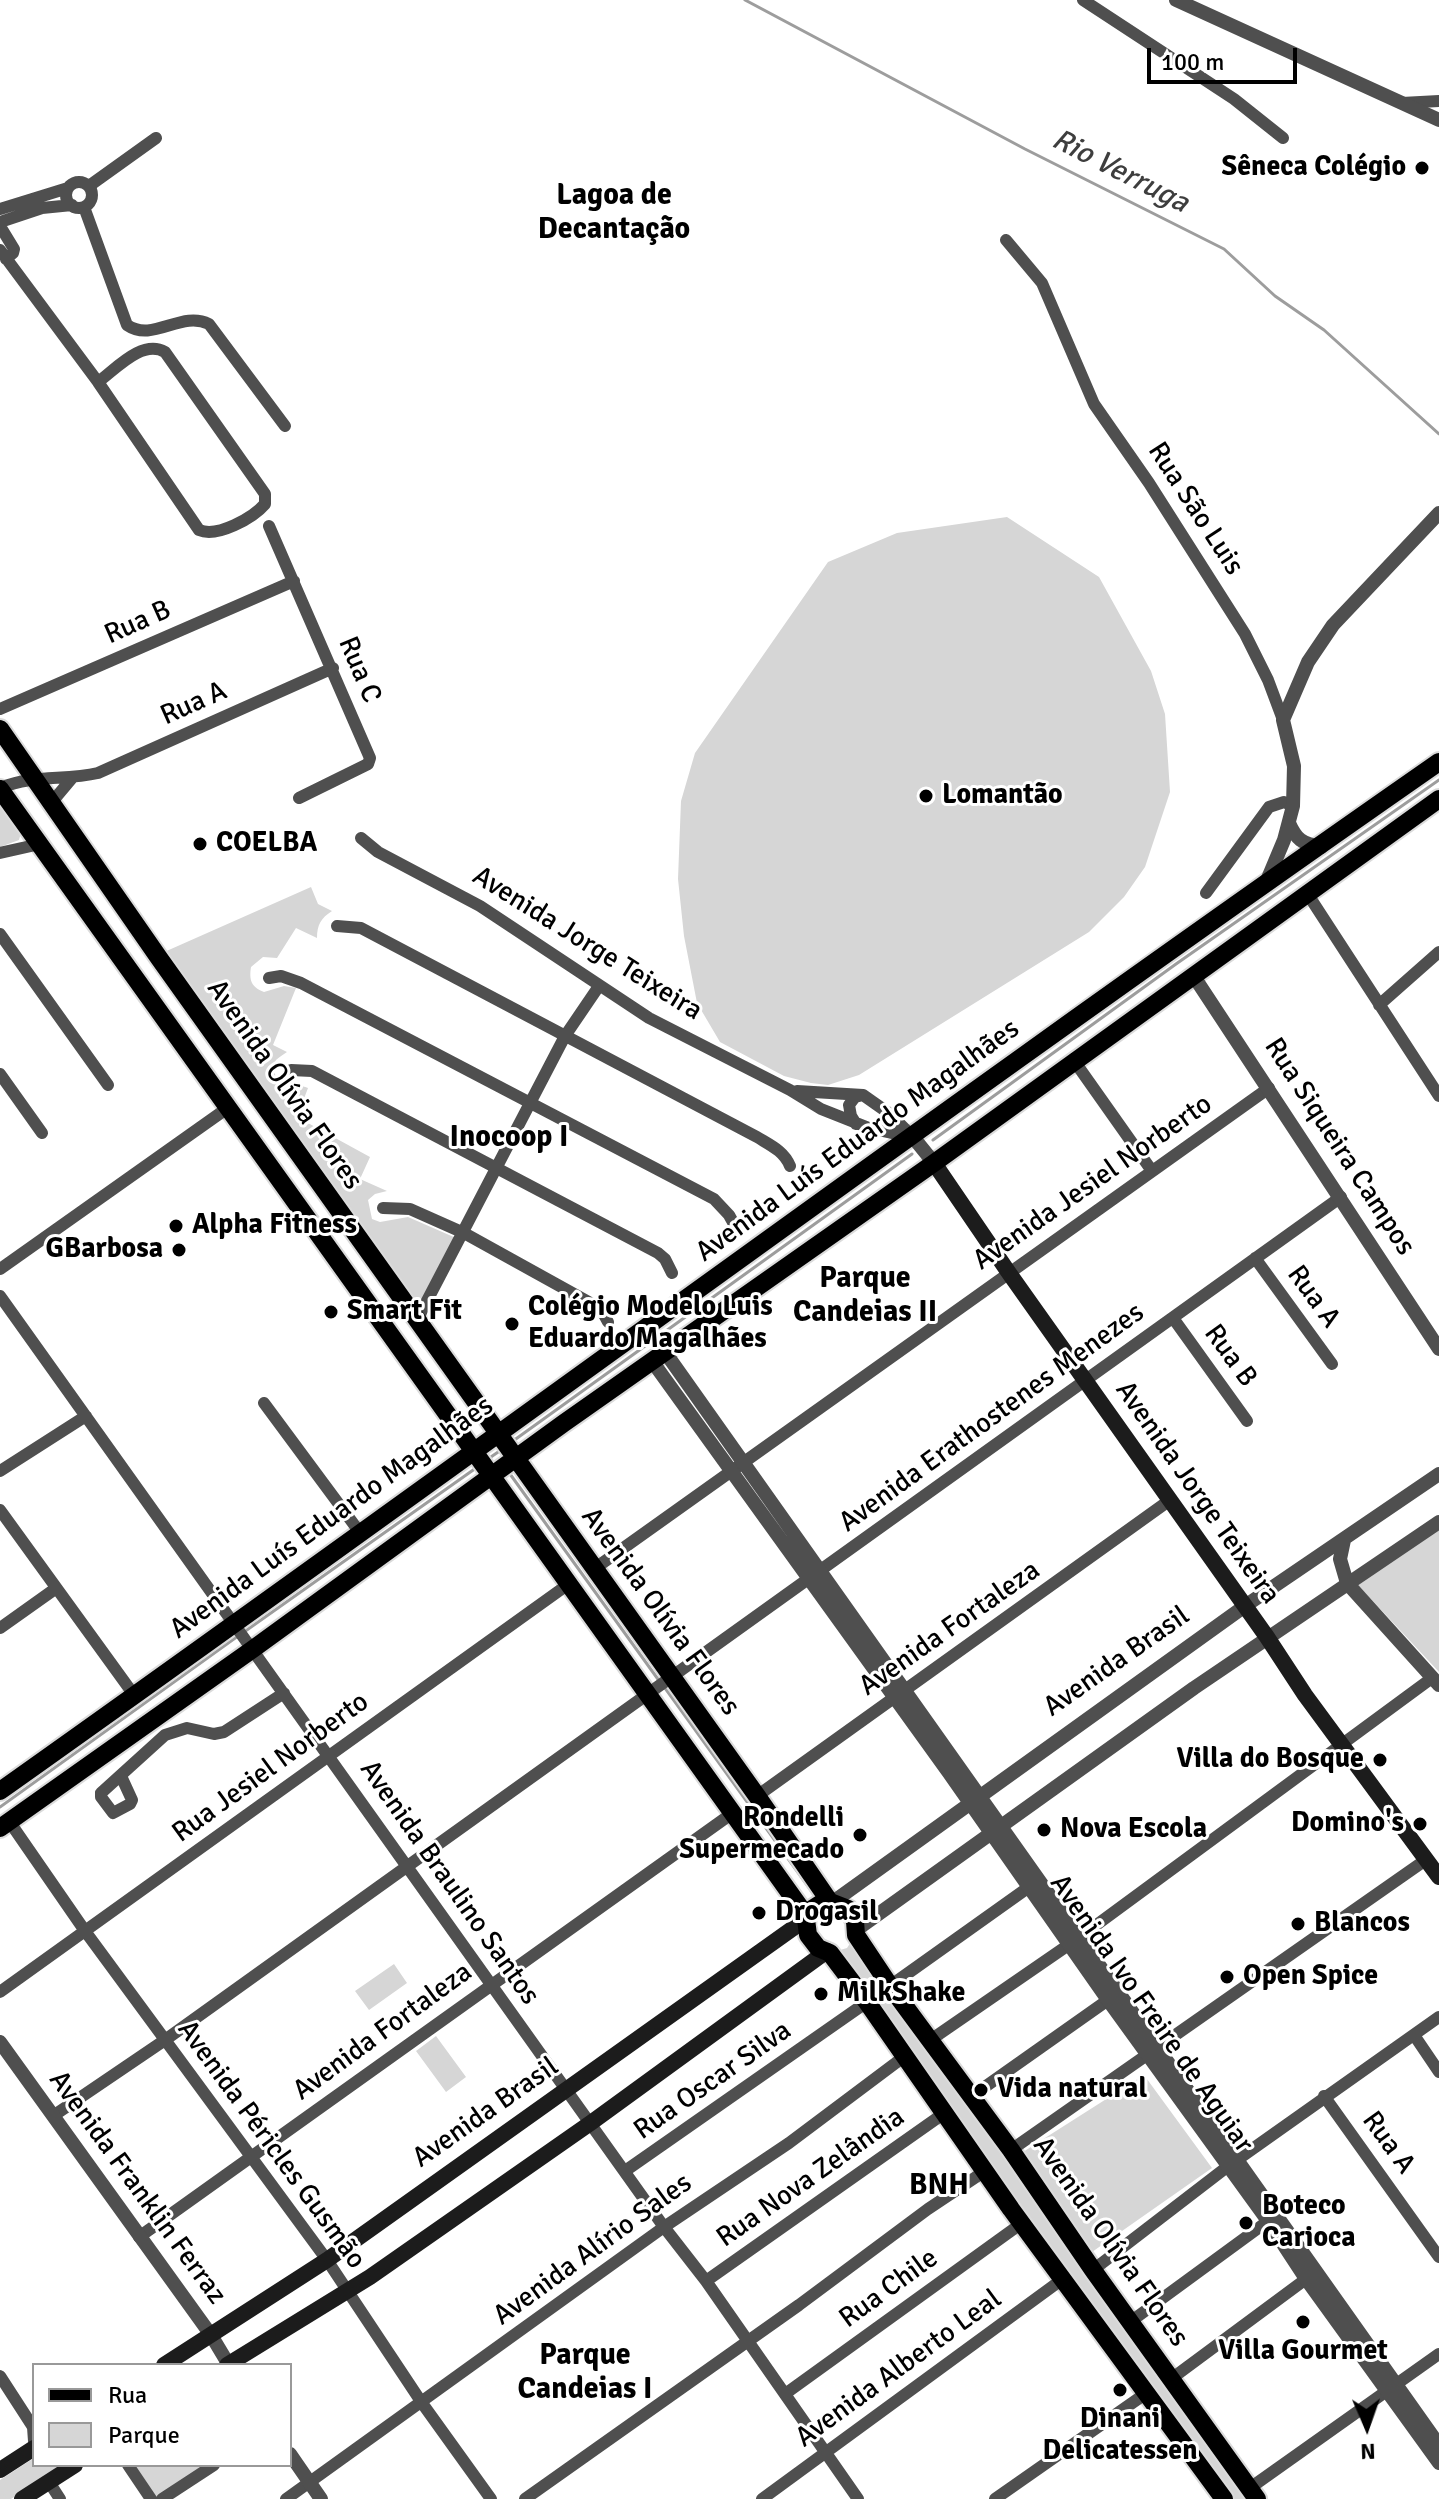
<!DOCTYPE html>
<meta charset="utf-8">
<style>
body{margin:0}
#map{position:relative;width:1439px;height:2499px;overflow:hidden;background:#fff;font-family:Signika,sans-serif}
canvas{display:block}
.legend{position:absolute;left:32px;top:2363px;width:260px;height:104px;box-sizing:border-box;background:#fff;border:2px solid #999;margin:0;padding:10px 14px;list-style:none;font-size:24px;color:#000}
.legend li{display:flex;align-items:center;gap:16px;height:40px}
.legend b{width:40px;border:2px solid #999}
.north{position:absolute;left:1327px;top:2387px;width:80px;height:80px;-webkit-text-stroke:6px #fff;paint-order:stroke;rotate:178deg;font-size:22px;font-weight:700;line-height:32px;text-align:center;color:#000}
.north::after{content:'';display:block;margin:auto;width:28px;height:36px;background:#000;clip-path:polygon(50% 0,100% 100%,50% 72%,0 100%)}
.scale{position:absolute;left:1147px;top:48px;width:150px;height:36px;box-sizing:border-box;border:4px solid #000;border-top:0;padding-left:10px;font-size:24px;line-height:28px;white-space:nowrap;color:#000;-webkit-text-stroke:6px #fff;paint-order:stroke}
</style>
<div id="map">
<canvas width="1439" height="2499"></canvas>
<ul class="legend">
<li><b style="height:10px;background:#000"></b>Rua</li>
<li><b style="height:22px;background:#d6d6d6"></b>Parque</li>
</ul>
<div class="north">N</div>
<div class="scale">100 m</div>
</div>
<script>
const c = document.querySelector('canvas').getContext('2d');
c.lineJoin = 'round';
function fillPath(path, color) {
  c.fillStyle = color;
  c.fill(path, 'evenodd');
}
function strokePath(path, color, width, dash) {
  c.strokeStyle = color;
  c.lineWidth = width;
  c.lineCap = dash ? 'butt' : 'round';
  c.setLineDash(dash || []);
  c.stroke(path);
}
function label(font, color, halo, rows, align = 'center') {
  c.font = font + ' Signika,sans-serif';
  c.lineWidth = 6;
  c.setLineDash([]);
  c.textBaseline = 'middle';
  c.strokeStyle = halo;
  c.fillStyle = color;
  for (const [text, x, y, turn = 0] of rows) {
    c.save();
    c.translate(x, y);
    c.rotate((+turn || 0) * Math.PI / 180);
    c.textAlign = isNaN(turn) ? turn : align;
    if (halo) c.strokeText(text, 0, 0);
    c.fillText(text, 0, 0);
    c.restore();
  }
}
fillPath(new Path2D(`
 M1007 517 1099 577 1151 671 1165 714 1170 792 1145 867 1124 897 1089 932 859 1075 828 1085 811 1083 784 1076 720 1042 697 1003 684 936 678 879 681 801 695 753 828 562 897 533Z
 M0 804 22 829 19 840 0 847Z
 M311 887 318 904 332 911C321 918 317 925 317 938L296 928 277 958 263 957 251 967C249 980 251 987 264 992L284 986 296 988 273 1045 287 1052C283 1055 279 1057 276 1060 270 1070 278 1086 289 1087 297 1088 300 1084 308 1088L297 1117 370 1157 360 1179 387 1191 375 1194 368 1200 372 1219 380 1222 408 1217 456 1238 417 1309 162 953Z
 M1439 1524V1672L1357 1584Z
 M856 1934 1255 2499H1223L830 1953 847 1948Z
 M394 1964 407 1983 369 2010 355 1991Z
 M436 2036 466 2077 446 2092 416 2051Z
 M1144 2075 1212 2168 1092 2252 1023 2152Z
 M34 2458V2465H63L11 2499H0V2480Z
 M133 2465H202L204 2468 156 2499Z`), '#d6d6d6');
strokePath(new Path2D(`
 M745 0 1025 149 1224 249 1275 296 1324 330 1439 434
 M933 1140 1176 964 1439 780
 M513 1441 912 1154
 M488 1459 501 1450
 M510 1474 660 1682
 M244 1632 476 1468
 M665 1688 815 1896
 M0 1807 238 1636`), '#9d9d9d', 3);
const primary = new Path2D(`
 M0 729 159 958 757 1796 830 1902
 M0 789 807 1917
 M0 1791C481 1450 955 1099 1439 762
 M0 1828 253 1649 564 1423 934 1163 1439 799
 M1224 2499 1011 2209 867 2002 830 1953 818 1948 808 1935 806 1919 812 1909 823 1902H830L848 1909 855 1921 856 1935 890 1986 1011 2150 1093 2270 1257 2499`);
strokePath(primary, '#dbdbdb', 22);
strokePath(new Path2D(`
 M1083 0 1234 99 1283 138
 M1402 103 1439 101
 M66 195a13 13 0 1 1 26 0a13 13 0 1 1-26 0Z
 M89 186 156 138
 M84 207 127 325C153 343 181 310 209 324L285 426
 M0 209 68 188
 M0 222 42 208 72 205
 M0 226 14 249 13 253 6 259
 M1006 240 1042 283 1094 404 1149 483 1245 634 1268 680 1283 720
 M0 250 98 382 199 530C217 538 253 518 265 504V494L165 352C142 339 116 369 98 382
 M269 526 370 758 368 764 299 798
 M0 709 294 581
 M0 788C34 774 64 781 98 773L333 668
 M52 802 73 777
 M361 838 378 852 480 906 649 1018 790 1090 821 1109 869 1128 910 1137
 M0 853 40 844
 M1206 893 1269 807 1284 802 1293 806
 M1307 893 1439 1096
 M337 926 361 928 757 1137C770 1145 784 1151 790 1166
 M0 934 108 1085
 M269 978 281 976 301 983 714 1199 729 1215 734 1224
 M1379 1005 1439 952
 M1075 1062 1152 1171
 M291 1070 312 1071 658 1253 665 1259 672 1273
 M0 1074 42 1133
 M797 1091 863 1095 890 1114 913 1137
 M856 1124 851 1116 849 1105 855 1097 863 1095
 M383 1208 410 1209 464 1233 594 1305 602 1311 608 1322
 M1255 1258 1332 1364
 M0 1269 229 1107
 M0 1296 664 2227 706 2281 858 2499
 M1173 1318 1247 1421
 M417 1320 565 1036 599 986
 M264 1403 361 1534
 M0 1471 86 1416
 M0 1510 134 1695
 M594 1569 1269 1088
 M0 1628 55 1589
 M121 1776 132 1800 130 1804 113 1813 101 1797V1793L165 1735 187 1728 214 1734 224 1732 284 1693
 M757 1796 1170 1500
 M9 1821 85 1931 327 2260 422 2403 491 2499
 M890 1986 1029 1887
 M0 1992 570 1583
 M1414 2035 1439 2072
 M929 2041 1080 1937 1432 1678
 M972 2096 1108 2000
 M1324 2096 1439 2257
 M53 2116 165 2040 1341 1197
 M1011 2150 1427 1859
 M625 2171 867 2002
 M139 2237 734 1812
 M1093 2270 1227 2167 1439 2017
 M706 2281 943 2114
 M1130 2322 1268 2221
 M0 2376 33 2427 34 2441
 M1171 2379 1306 2279
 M785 2394 1022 2223
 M128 2465 151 2499
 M49 2482 60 2499
 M1250 2488 1439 2354
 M162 2499 214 2465
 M286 2499 664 2227 789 2143 905 2056
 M525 2499 799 2305 928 2209 985 2171
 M762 2499 1064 2278
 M995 2499 1145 2394`), '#4f4f4f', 12);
strokePath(new Path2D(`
 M1176 0 1439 120
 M1289 823C1296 839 1302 844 1321 847
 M1266 883 1284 840 1293 806 1294 766 1283 720 1308 662 1333 625 1439 513
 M1193 975 1439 1349
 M913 1137 934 1163
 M665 1352 1439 2445
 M652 1361 949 1773 1108 2000 1268 2221 1306 2279 1439 2463
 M1344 1540 1340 1559 1347 1583 1439 1685
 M833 1902 1245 1606 1439 1474
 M856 1930 1194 1688 1439 1522
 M0 2042 211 2335 229 2365
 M290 2454 321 2499`), '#4f4f4f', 14);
strokePath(new Path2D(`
 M934 1163 1009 1273 1267 1637 1305 1695 1439 1877
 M164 2365 327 2260 806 1919
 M227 2365 370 2277 592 2122 827 1951
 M0 2470 34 2448
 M22 2499 75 2465`), '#1c1c1c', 16);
strokePath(primary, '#000', 18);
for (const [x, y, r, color] of [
 [1422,168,8,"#000"],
 [926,796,8,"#000"],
 [200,844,8,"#000"],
 [176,1226,8,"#000"],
 [179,1250,8,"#000"],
 [331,1312,8,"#000"],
 [512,1324,8,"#000"],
 [1380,1760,8,"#000"],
 [1420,1824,8,"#000"],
 [1044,1830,8,"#000"],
 [860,1835,8,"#000"],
 [759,1913,8,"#000"],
 [1298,1924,8,"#000"],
 [1227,1977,8,"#000"],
 [821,1994,8,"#000"],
 [981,2090,8,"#000"],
 [1246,2223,8,"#000"],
 [1303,2322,8,"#000"],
 [1120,2390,8,"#000"]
]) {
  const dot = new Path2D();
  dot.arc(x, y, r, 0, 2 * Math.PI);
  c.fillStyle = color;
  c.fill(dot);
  strokePath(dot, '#fff', 3);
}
label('bold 28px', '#000', '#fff', [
 ["Sêneca Colégio",1406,168,"right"],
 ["Lomantão",942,796],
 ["COELBA",216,844],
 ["Alpha Fitness",192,1226],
 ["GBarbosa",163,1250,"right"],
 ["Colégio Modelo Luis",528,1308],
 ["Eduardo Magalhães",528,1340],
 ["Smart Fit",347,1312],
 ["Villa do Bosque",1364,1760,"right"],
 ["Rondelli",844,1819,"right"],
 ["Supermecado",844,1851,"right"],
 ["Domino's",1404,1824,"right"],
 ["Nova Escola",1060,1830],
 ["Drogasil",775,1913],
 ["Blancos",1314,1924],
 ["Open Spice",1243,1977],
 ["MilkShake",837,1994],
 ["Vida natural",997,2090],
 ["Boteco",1262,2207],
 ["Carioca",1262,2239],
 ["Villa Gourmet",1303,2352,"center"],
 ["Dinani",1120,2420,"center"],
 ["Delicatessen",1120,2452,"center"]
], 'left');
label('28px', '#000', '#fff', [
 ["Rua São Luis",1195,509,57],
 ["Rua B",138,623,-24],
 ["Rua C",359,670,67],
 ["Rua A",194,704,-24],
 ["Avenida Jorge Teixeira",587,944,32],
 ["Avenida Olívia Flores",284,1085,55],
 ["Avenida Luís Eduardo Magalhães",858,1141,-36],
 ["Rua Siqueira Campos",1339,1147,57],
 ["Avenida Jesiel Norberto",1093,1183,-35],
 ["Rua A",1313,1297,54],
 ["Rua B",1230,1356,54],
 ["Avenida Erathostenes Menezes",992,1418,-36],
 ["Avenida Jorge Teixeira",1197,1493,55],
 ["Avenida Luís Eduardo Magalhães",332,1518,-36],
 ["Avenida Olívia Flores",660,1612,54],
 ["Avenida Fortaleza",950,1629,-35],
 ["Avenida Brasil",1117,1662,-35],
 ["Rua Jesiel Norberto",271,1768,-36],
 ["Avenida Braulino Santos",449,1883,55],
 ["Avenida Ivo Freire de Aguiar",1151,2014,55],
 ["Avenida Fortaleza",383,2032,-36],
 ["Rua Oscar Silva",713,2081,-35],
 ["Avenida Brasil",486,2113,-35],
 ["Rua A",1388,2143,54],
 ["Avenida Péricles Gusmão",271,2145,54],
 ["Rua Nova Zelândia",811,2178,-35],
 ["Avenida Franklin Ferraz",137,2188,54],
 ["Avenida Olívia Flores",1110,2242,55],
 ["Avenida Alírio Sales",593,2250,-36],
 ["Rua Chile",889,2289,-36],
 ["Avenida Alberto Leal",899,2369,-36]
]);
label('italic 30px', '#3e3e3e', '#fff', [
 ["Rio Verruga",1120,172,27]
]);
label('bold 30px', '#000', '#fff', [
 ["Lagoa de",614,196],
 ["Decantação",614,230],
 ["Inocoop I",509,1138],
 ["Parque",865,1279],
 ["Candeias II",865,1313],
 ["BNH",939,2186],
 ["Parque",585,2356],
 ["Candeias I",585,2390]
]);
</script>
